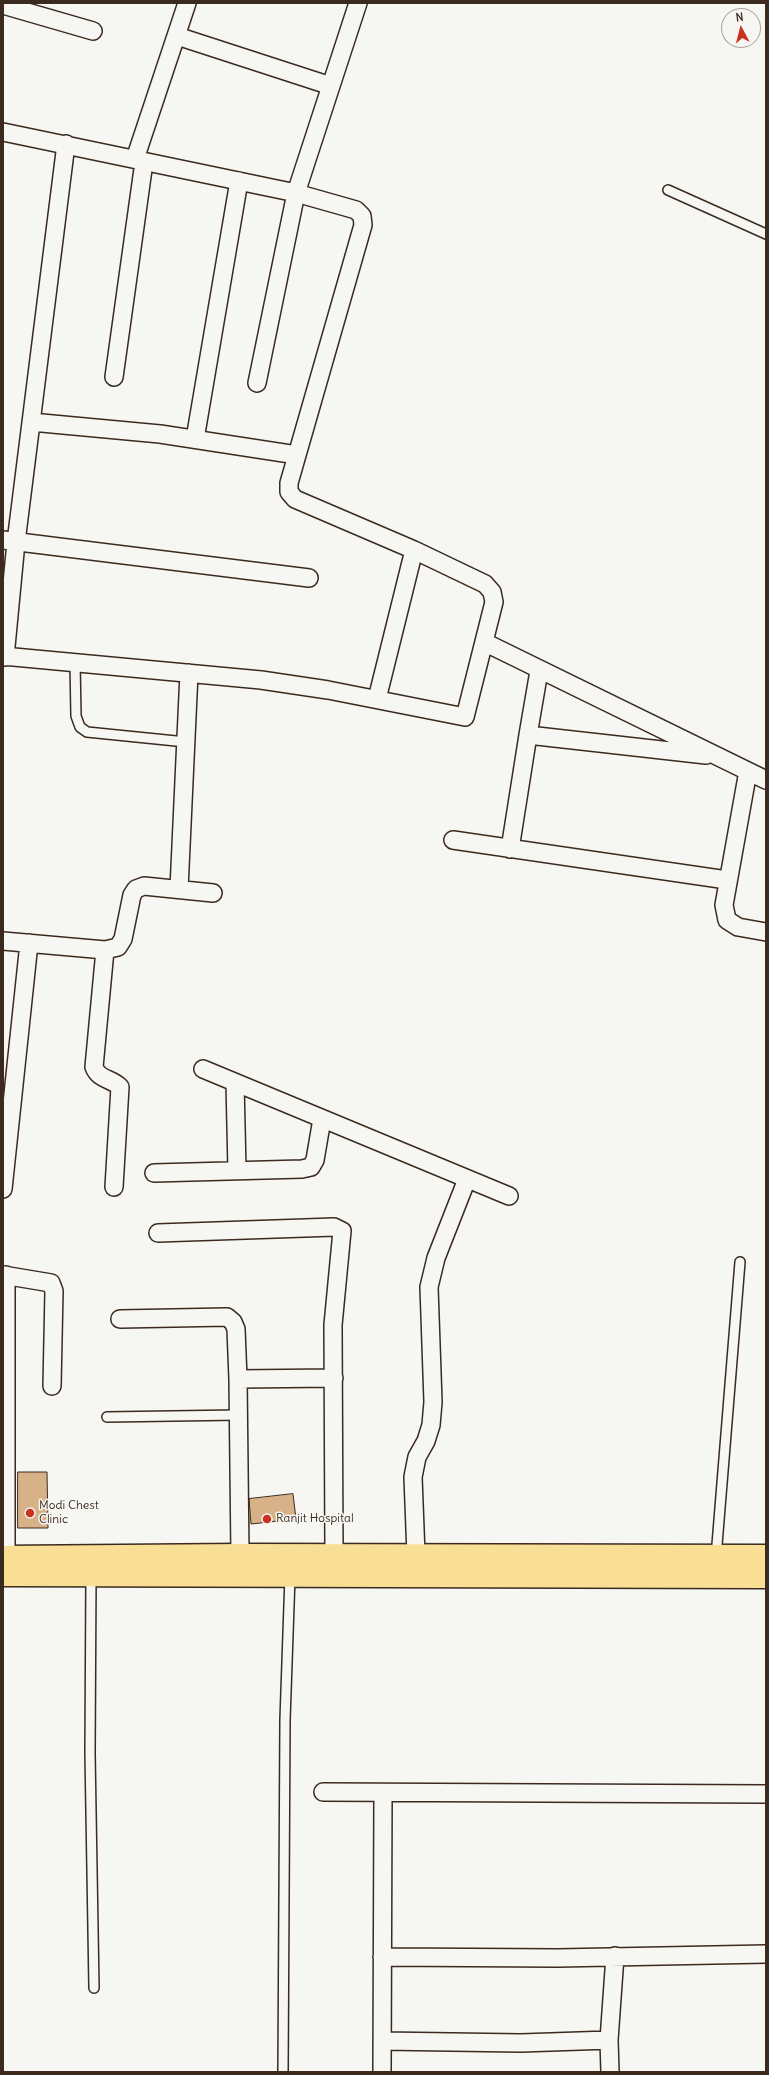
<!DOCTYPE html>
<style>
body{margin:0}
#map{position:relative;width:769px;height:2075px;overflow:hidden;background:#f6f6f2;font-family:Delius,sans-serif}
canvas{display:block}
.frame{position:absolute;inset:0;border:4px solid #3b2a1e;pointer-events:none}
.north{position:absolute;left:721px;top:8px;width:40px;height:40px;box-sizing:border-box;background:#f6f6f2;border:1px solid #aba49d;border-radius:50%;rotate:353deg;font-size:11px;font-weight:700;line-height:16px;text-align:center;color:#3b2a1e}
.north::after{content:'';display:block;margin:auto;width:14px;height:18px;background:#c8321e;clip-path:polygon(50% 0,100% 100%,50% 72%,0 100%)}
</style>
<div id="map">
<canvas width="769" height="2075"></canvas>
<div class="frame"></div>
<div class="north">N</div>
</div>
<script>
const c = document.querySelector('canvas').getContext('2d');
c.lineJoin = 'round';
function fillPath(path, color) {
  c.fillStyle = color;
  c.fill(path, 'evenodd');
}
function strokePath(path, color, width, dash) {
  c.strokeStyle = color;
  c.lineWidth = width;
  c.lineCap = dash ? 'butt' : 'round';
  c.setLineDash(dash || []);
  c.stroke(path);
}
function label(font, color, halo, rows, align = 'center') {
  c.font = font + ' Delius,sans-serif';
  c.lineWidth = 3;
  c.setLineDash([]);
  c.textBaseline = 'middle';
  c.strokeStyle = halo;
  c.fillStyle = color;
  for (const [text, x, y, turn = 0] of rows) {
    c.save();
    c.translate(x, y);
    c.rotate((+turn || 0) * Math.PI / 180);
    c.textAlign = isNaN(turn) ? turn : align;
    if (halo) c.strokeText(text, 0, 0);
    c.fillText(text, 0, 0);
    c.restore();
  }
}
const building = new Path2D(`
 M18 1472H47L48 1528H18Z
 M293 1494 296 1519 251 1524 249 1499Z`);
fillPath(building, '#d7b188');
strokePath(building, '#3b2a1e', 1);
const lane = new Path2D(`
 M668 190 766 234
 M75 663 76 716 80 727 87 732 186 742
 M107 1417 238 1415
 M716 1557 740 1262
 M91 1575 90 1753 94 1988
 M283 2072 285 1720 290 1576`);
const street = new Path2D(`
 M3 5 93 31
 M177 36 331 86
 M3 132 296 193 356 210 362 216 363 225 289 483V492L295 499 414 550 485 584 492 592 494 602 465 717 328 690 261 680 3 656
 M135 159 187 3
 M114 377 144 162
 M257 383 296 193 358 3
 M31 422 160 434 297 455
 M195 439 239 181
 M3 540 309 578
 M484 642 766 780
 M5 657 16 542 66 144
 M377 699 414 550
 M528 735 539 671
 M748 771 724 905 727 920 738 927 766 932
 M453 840 727 880
 M510 849 528 735 706 755
 M179 889 189 673
 M3 941 105 950 118 947 123 939 132 895 136 889 144 886 213 893
 M105 950 94 1067C99 1080 111 1078 120 1087L114 1187
 M203 1069 509 1196
 M235 1083 237 1170
 M154 1173 302 1169 311 1167 315 1160 322 1119
 M3 1189 29 943
 M158 1233 334 1227 342 1231 333 1325 334 1555
 M3 1275 51 1283 54 1291 52 1386
 M120 1319 227 1317 233 1322 236 1329 238 1379
 M240 1555 238 1379 334 1378
 M416 1555 413 1477 417 1457 426 1441 431 1425 433 1402 429 1287 436 1258 467 1179
 M6 1557V1275
 M323 1792 766 1794
 M382 1957 558 1958 766 1954
 M382 2041 521 2043 609 2040
 M382 2072 383 1793
 M610 2072 609 2040 615 1956`);
const highway = new Path2D(`
 M3 1557 240 1555 766 1556
 M3 1575 766 1577`);
strokePath(lane, '#3b2a1e', 12);
strokePath(street, '#3b2a1e', 20);
strokePath(highway, '#3b2a1e', 25);
strokePath(lane, '#f6f6f2', 9);
strokePath(street, '#f6f6f2', 17);
strokePath(highway, '#f9df96', 22);
for (const [x, y, r, color] of [
 [30,1513,5,"#c8321e"],
 [267,1519,5,"#c8321e"]
]) {
  const dot = new Path2D();
  dot.arc(x, y, r, 0, 2 * Math.PI);
  c.fillStyle = color;
  c.fill(dot);
  strokePath(dot, '#f6f6f2', 1.5);
}
label('12px', '#3b2a1e', '#f6f6f2', [
 ["Modi Chest",39,1506],
 ["Clinic",39,1520],
 ["Ranjit Hospital",276,1519]
], 'left');
</script>
